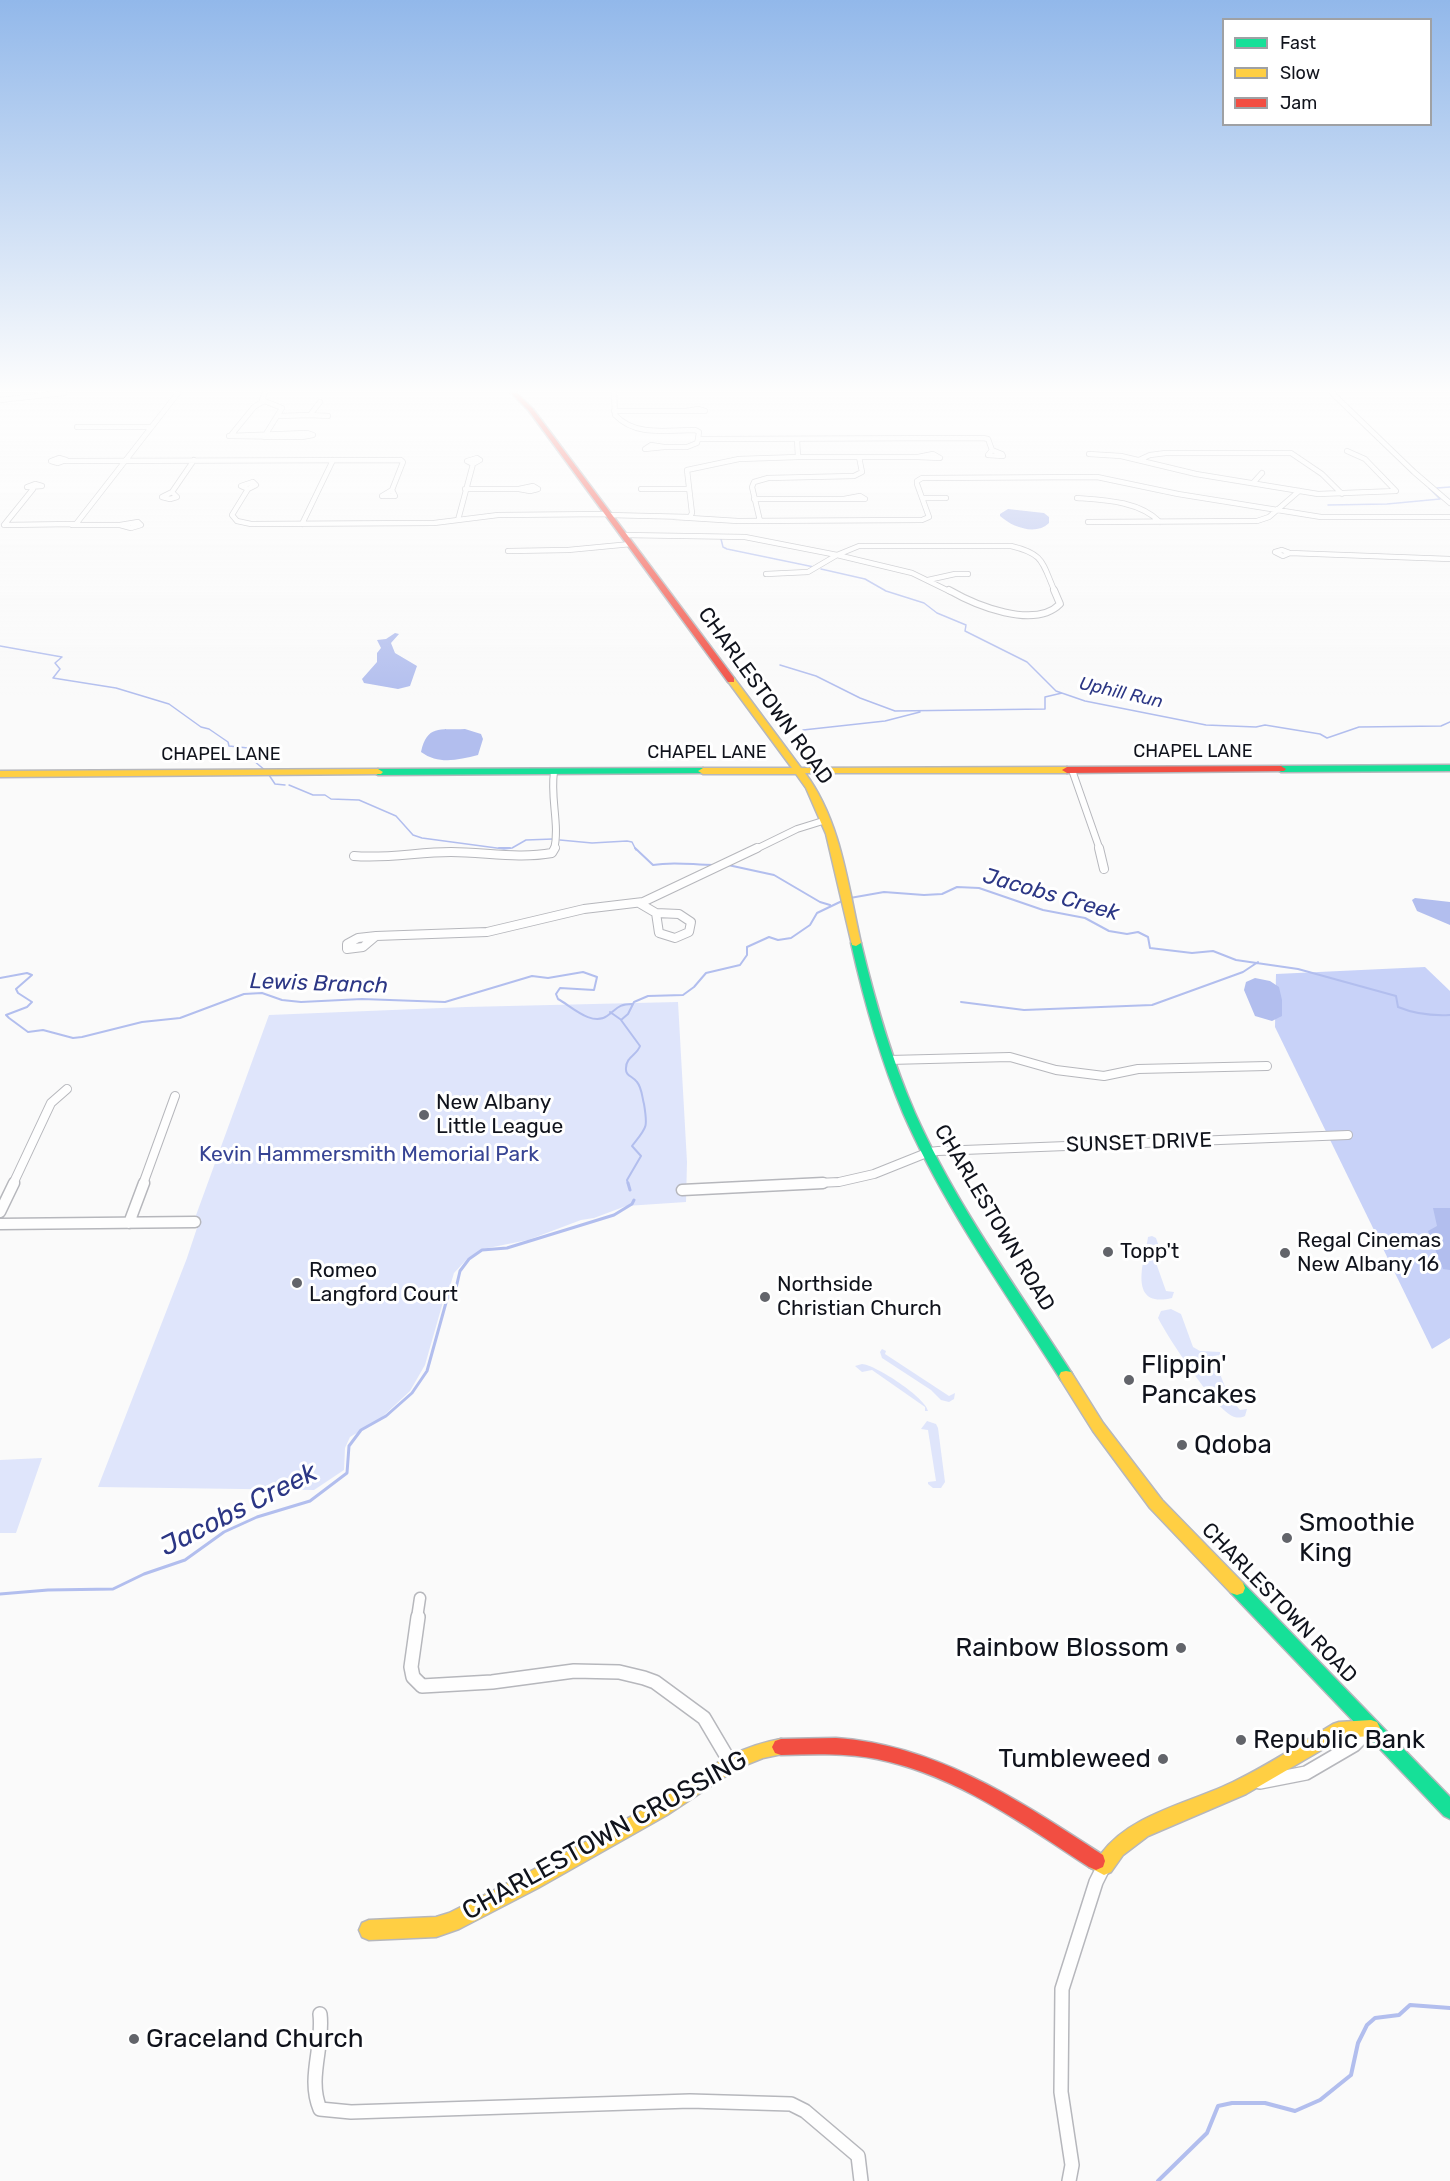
<!DOCTYPE html>
<style>
body{margin:0}
#map{position:relative;width:1450px;height:2181px;overflow:hidden;background:#fafafa;font-family:Rubik,sans-serif}
canvas{display:block}
.legend{position:absolute;left:1222px;top:18px;width:210px;height:108px;box-sizing:border-box;background:#fff;border:2px solid #9fa1a4;margin:0;padding:8px 10px;list-style:none;font-size:18px;color:#10131c}
.legend li{display:flex;align-items:center;gap:12px;height:30px}
.legend b{width:30px;border:2px solid #9fa1a4}
</style>
<div id="map">
<canvas width="1450" height="2181"></canvas>
<ul class="legend">
<li><b style="height:8px;background:#16e098"></b>Fast</li>
<li><b style="height:8px;background:#ffcf43"></b>Slow</li>
<li><b style="height:8px;background:#f24e42"></b>Jam</li>
</ul>
</div>
<script>
const c = document.querySelector('canvas').getContext('2d');
c.lineJoin = 'round';
function fillPath(path, color) {
  c.fillStyle = color;
  c.fill(path, 'evenodd');
}
function strokePath(path, color, width, dash) {
  c.strokeStyle = color;
  c.lineWidth = width;
  c.lineCap = dash ? 'butt' : 'round';
  c.setLineDash(dash || []);
  c.stroke(path);
}
function label(font, color, halo, rows, align = 'center') {
  c.font = font + ' Rubik,sans-serif';
  c.lineWidth = 6;
  c.setLineDash([]);
  c.textBaseline = 'middle';
  c.strokeStyle = halo;
  c.fillStyle = color;
  for (const [text, x, y, turn = 0] of rows) {
    c.save();
    c.translate(x, y);
    c.rotate((+turn || 0) * Math.PI / 180);
    c.textAlign = isNaN(turn) ? turn : align;
    if (halo) c.strokeText(text, 0, 0);
    c.fillText(text, 0, 0);
    c.restore();
  }
}
fillPath(new Path2D(`
 M678 1002 687 1162 686 1202 626 1206 594 1218 581 1220 528 1240 483 1249 468 1258 454 1273 451 1283 453 1289 443 1302 425 1365 410 1391 379 1420 350 1437 345 1448 344 1470 314 1490 98 1487 187 1258 200 1219 195 1218 269 1015 466 1007Z
 M1152 1236 1156 1238 1163 1258 1155 1260 1166 1291 1174 1292 1172 1298C1126 1309 1145 1259 1148 1237Z
 M1171 1309 1181 1314 1193 1347 1200 1351 1220 1352V1355L1213 1356 1229 1397 1240 1410 1247 1409 1245 1416C1240 1418 1237 1418 1232 1416 1212 1405 1169 1339 1158 1318L1161 1311Z
 M882 1349 886 1351 885 1354 949 1396 955 1393 954 1399 949 1402 941 1400 931 1390 882 1358 880 1352Z
 M862 1364C876 1365 926 1398 928 1411H925V1407L872 1370 862 1372 855 1366Z
 M927 1421 936 1424 938 1428 945 1482 941 1488H933L928 1484V1482L936 1481 928 1430 921 1429Z
 M42 1458 16 1533H0V1460Z`), '#dfe5fb');
fillPath(new Path2D(`
 M1425 967 1450 991V1338L1432 1349 1275 1027 1276 974Z`), '#c8d2f8');
fillPath(new Path2D(`
 M1008 509 1044 513 1049 517V523C1036 536 1012 527 1000 516V514Z
 M395 633 399 634 391 643 395 653 417 666 410 686 398 689 364 683 362 679 377 662V653L381 648 377 640 386 639Z
 M465 729 481 734 483 739 478 755C458 760 439 765 421 752 427 725 439 730 465 729Z
 M1415 898 1450 902V925L1417 911 1412 900Z
 M1255 978 1270 981 1279 987 1282 1000V1016L1272 1021 1255 1016 1244 990 1246 982Z
 M1433 1208H1450V1270L1443 1269 1428 1231 1437 1226Z`), '#b2beee');
strokePath(new Path2D(`
 M1437 488 1450 487
 M1328 505 1387 504 1440 499 1429 488
 M721 539 723 547 727 549 814 567
 M821 569 865 579 886 591 924 603 937 613 966 625 965 631 1027 662 1056 691 1085 701 1206 725 1256 727 1265 725 1320 734 1327 738 1359 727 1441 726 1450 722
 M0 646 62 657 55 663 60 669 53 678 116 688 169 704 201 727 209 729 228 742 229 746 248 748V751L259 753 261 758 254 761 266 771
 M780 665 816 676 860 698 895 711 1045 709V697L1062 693
 M803 730 885 721 920 712
 M269 775 275 784 285 785
 M289 785 313 795H325L331 799 359 800 396 816 413 835 422 838 504 849 512 848 526 840 553 839
 M560 840 592 843 627 841 632 842 636 850`), '#b2beee', 1.5);
strokePath(new Path2D(`
 M499 848H510
 M635 848 653 865C674 861 693 865 714 865
 M728 865 774 875 820 902 830 905
 M850 898 884 892 924 895 942 894 957 887 979 888 1043 910 1085 918 1109 931 1127 934 1138 932 1148 937 1150 948 1192 953 1213 951 1236 960 1298 969 1396 996 1398 1007C1415 1014 1431 1016 1450 1015
 M0 978 27 973 32 975 16 989 18 993 32 1002 27 1007 6 1015 9 1018 28 1032 43 1030 73 1038 82 1037 142 1022 180 1018 244 994 262 993 282 1000 301 1002 362 999 445 1002 532 976 548 978 583 972 597 977 594 990 560 988 556 994 558 999C571 1006 592 1027 607 1016 617 1009 618 1004 632 1004
 M961 1002 1024 1010 1152 1005 1243 972 1258 962
 M610 1012 620 1019
 M628 1184 627 1180 641 1156 632 1146C647 1127 648 1128 644 1104 642 1097 642 1088 637 1082 633 1076 625 1076 626 1068 626 1057 637 1055 640 1046L621 1020 628 1014 634 1002 648 996 683 995 694 987 706 973 740 965 747 955V947L769 937 778 940 791 938 810 925 817 913 842 901`), '#b2beee', 2);
strokePath(new Path2D(`
 M628 1183 630 1190
 M0 1594 48 1590 113 1589 144 1574 185 1560 224 1532 257 1517 310 1501 347 1473 349 1446 361 1430 386 1416 412 1393 427 1371 447 1299 456 1288 460 1271 469 1259 482 1250 507 1248 614 1215 632 1204 634 1200`), '#b2beee', 3);
strokePath(new Path2D(`
 M1158 2181 1207 2133 1218 2106 1232 2103H1265L1295 2111 1320 2100 1351 2075 1358 2043 1367 2025 1375 2018 1399 2015 1410 2005 1450 2008`), '#b2beee', 4);
const streetFar4 = new Path2D(`
 M614 393 615 415C636 437 667 430 695 430L699 432 698 439
 M1332 393 1414 472 1450 503
 M0 400 64 393
 M698 409 705 411H686Z
 M614 411H686
 M310 415 328 416
 M278 416 310 415 320 402
 M77 427H151
 M307 433 313 435 302 437 229 436Z
 M232 434 254 407 264 401
 M264 437 282 408 262 400 265 393
 M698 439 983 438 988 439 992 450
 M651 445 664 447 645 449Z
 M664 447H687L697 443 698 439
 M992 450 1002 454 1003 456 988 455Z
 M933 454 940 458 918 457Z
 M1089 454 1121 456 1196 474 1318 494 1396 491 1365 459 1347 451
 M796 457H918
 M59 458 66 460 58 463 51 461Z
 M477 458 480 460 473 464 467 461Z
 M1139 460 1150 455 1166 453H1291L1322 474 1342 494
 M66 461 401 460 403 462 392 490
 M253 482 256 485 248 489 241 486Z
 M1253 483 1262 473
 M35 484 42 486 27 487Z
 M533 486 538 489 530 491 519 489Z
 M33 489 4 525 76 524 178 393
 M248 489 232 515 237 521 251 524 434 523 498 515 608 514
 M465 489H519
 M641 489H688
 M392 490 395 496H382Z
 M172 492 194 460
 M172 492 177 497 170 499 162 497Z
 M860 496 865 499H844Z
 M922 498H946
 M1077 498C1105 500 1139 501 1160 522
 M754 499H844
 M608 515 690 517 692 513 687 470 739 459 798 457 797 439
 M674 517 738 521 922 520 929 517 917 484V481L922 478 1097 477 1178 494 1321 517H1450
 M458 520 473 464
 M760 521 752 487 754 482 768 478 854 476 862 472 859 457
 M138 522 141 525 131 528 120 525Z
 M1088 522 1257 521 1269 517 1299 491
 M302 524 333 460
 M72 525H120
 M624 535 745 537 837 555
 M1282 550 1290 553 1283 556 1275 552Z
 M508 551 568 550 631 544
 M1290 553 1450 559
 M837 555 912 573 951 592
 M837 555 859 546H1011C1045 554 1042 563 1055 592
 M766 574 808 572 837 555
 M928 580 955 574H968`);
const streetFar3 = new Path2D(`
 M949 590C975 605 1034 630 1060 604L1054 590
 M1072 770 1100 850
 M554 772C550 798 560 825 554 850
 M754 850 797 829 826 820`);
const streetFar2 = new Path2D(`
 M1099 848 1104 869
 M354 856C387 859 418 852 451 852 485 852 518 859 552 853L555 848
 M639 903 656 913
 M656 913 679 914 691 922 689 932 675 938 659 933Z
 M376 936 487 932 584 909 643 902 757 848
 M376 936 363 947 347 949V944L358 938Z
 M889 1060 1010 1057 1056 1070 1104 1076 1138 1069 1267 1066
 M13 1184 51 1103 67 1089
 M143 1184 175 1096
 M794 1184 839 1182 874 1174 929 1152 938 1151 1348 1135`);
const streetFar1 = new Path2D(`
 M682 1190 823 1183
 M0 1212 14 1183
 M129 1223 144 1183
 M0 1224 195 1222
 M417 1618 420 1598`);
const street = new Path2D(`
 M418 1617 411 1667 413 1677 422 1686 492 1682 574 1671 619 1672 644 1678 655 1682 704 1718 730 1762
 M1260 1782 1306 1773 1354 1745 1370 1729
 M320 2014C324 2046 307 2078 320 2109L351 2112 690 2101 791 2104 805 2111 858 2156 861 2181
 M1069 2181 1072 2165 1061 2092 1062 1989 1096 1882 1104 1866`);
const fast = new Path2D(`
 M1450 765V771L1281 772 1276 769 1281 766Z
 M703 768 708 771 706 773 378 775 373 772 378 769Z
 M856 940 861 943C875 1001 891 1058 915 1113 956 1205 1017 1288 1071 1372L1073 1376 1071 1380 1066 1381 1061 1380C1006 1293 944 1207 903 1113 880 1058 864 1001 851 943Z
 M1237 1581 1243 1583 1450 1797V1819L1444 1816 1231 1593 1229 1588 1231 1583Z`);
const slow = new Path2D(`
 M731 677 734 678 801 768 1067 767 1072 770 1067 773H805C841 821 848 886 861 943L856 946 852 945 826 834 806 788 796 774H703L698 771 703 768H792L727 680Z
 M378 769 383 772 381 774 0 777V771Z
 M1066 1371 1071 1372 1103 1423 1162 1500 1243 1583 1245 1588 1243 1593 1237 1595 1231 1593 1150 1508 1093 1431 1061 1380 1059 1376 1061 1372Z
 M1371 1720 1377 1722 1380 1728 1377 1734 1371 1736 1342 1738 1246 1794 1148 1836 1123 1855 1111 1872 1104 1875 1089 1867 1087 1861 1089 1855 1096 1852 1101 1854C1130 1814 1190 1803 1233 1782 1267 1766 1300 1744 1333 1724L1339 1722Z
 M781 1739 787 1741 790 1747 787 1753 763 1758 738 1768 667 1815 538 1888 459 1929 436 1937 369 1940 362 1937 359 1930 362 1923 369 1920 436 1917 449 1913C517 1879 585 1843 651 1805 698 1778 725 1749 781 1739Z`);
const jam = new Path2D(`
 M511 393H517L533 409 734 678V682H728L529 411Z
 M1281 766 1286 769 1284 771 1067 773 1062 770 1067 767Z
 M836 1738C937 1745 1020 1801 1103 1855L1105 1861 1103 1867 1096 1870 1089 1867C1023 1824 956 1775 877 1759 846 1753 813 1754 781 1755L775 1753 772 1747 775 1741 781 1739Z`);
strokePath(streetFar4, '#b6b7bc', 6);
strokePath(streetFar3, '#b6b7bc', 8);
strokePath(streetFar2, '#b6b7bc', 10);
strokePath(streetFar1, '#b6b7bc', 13);
strokePath(street, '#b6b7bc', 16);
strokePath(fast, '#b6b7bc', 3);
strokePath(slow, '#b6b7bc', 3);
strokePath(jam, '#b6b7bc', 3);
strokePath(streetFar4, '#fefefe', 4.5);
strokePath(streetFar3, '#fefefe', 6);
strokePath(streetFar2, '#fefefe', 8);
strokePath(streetFar1, '#fefefe', 10);
strokePath(street, '#fefefe', 13);
fillPath(fast, '#16e098');
fillPath(slow, '#ffcf43');
fillPath(jam, '#f24e42');
const sky = c.createLinearGradient(0, 0, 0, 698);
sky.addColorStop(0, '#92b8ea');
sky.addColorStop(0.56, '#fdfdfd');
sky.addColorStop(1, '#fdfdfd00');
c.fillStyle = sky;
c.fillRect(0, 0, 1450, 698);
for (const [x, y, r, color] of [
 [424,1115,6,"#62646a"],
 [1108,1252,6,"#62646a"],
 [1285,1253,6,"#62646a"],
 [297,1283,6,"#62646a"],
 [765,1297,6,"#62646a"],
 [1129,1380,6,"#62646a"],
 [1182,1445,6,"#62646a"],
 [1287,1538,6,"#62646a"],
 [1181,1648,6,"#62646a"],
 [1241,1740,6,"#62646a"],
 [1163,1759,6,"#62646a"],
 [134,2039,6,"#62646a"]
]) {
  const dot = new Path2D();
  dot.arc(x, y, r, 0, 2 * Math.PI);
  c.fillStyle = color;
  c.fill(dot);
  strokePath(dot, '#fff', 2);
}
label('italic 18px', '#2c3785', '#fff', [
 ["Uphill Run",1121,693,13]
]);
label('18px', '#10131c', '#fff', [
 ["CHAPEL LANE",1193,752],
 ["CHAPEL LANE",707,753],
 ["CHAPEL LANE",221,755]
]);
label('21px', '#10131c', '#fff', [
 ["CHARLESTOWN ROAD",765,696,54],
 ["SUNSET DRIVE",1139,1143,-2],
 ["CHARLESTOWN ROAD",994,1218,59],
 ["CHARLESTOWN ROAD",1279,1603,46]
]);
label('21px', '#10131c', '#fff', [
 ["New Albany",436,1103],
 ["Little League",436,1127],
 ["Regal Cinemas",1297,1241],
 ["New Albany 16",1297,1265],
 ["Topp't",1120,1252],
 ["Romeo",309,1271],
 ["Langford Court",309,1295],
 ["Northside",777,1285],
 ["Christian Church",777,1309]
], 'left');
label('21px', '#374494', '#fff', [
 ["Kevin Hammersmith Memorial Park",369,1155]
]);
label('italic 22px', '#2c3785', '#fff', [
 ["Jacobs Creek",1051,895,16],
 ["Lewis Branch",319,984,2]
]);
label('26px', '#10131c', '#fff', [
 ["Flippin'",1141,1365],
 ["Pancakes",1141,1395],
 ["Qdoba",1194,1445],
 ["Smoothie",1299,1523],
 ["King",1299,1553],
 ["Rainbow Blossom",1169,1648,"right"],
 ["Republic Bank",1253,1740],
 ["Tumbleweed",1151,1759,"right"],
 ["Graceland Church",146,2039]
], 'left');
label('26px', '#10131c', '#fff', [
 ["CHARLESTOWN CROSSING",605,1836,-29]
]);
label('italic 27px', '#2c3785', '#fff', [
 ["Jacobs Creek",239,1510,-27]
]);
</script>
